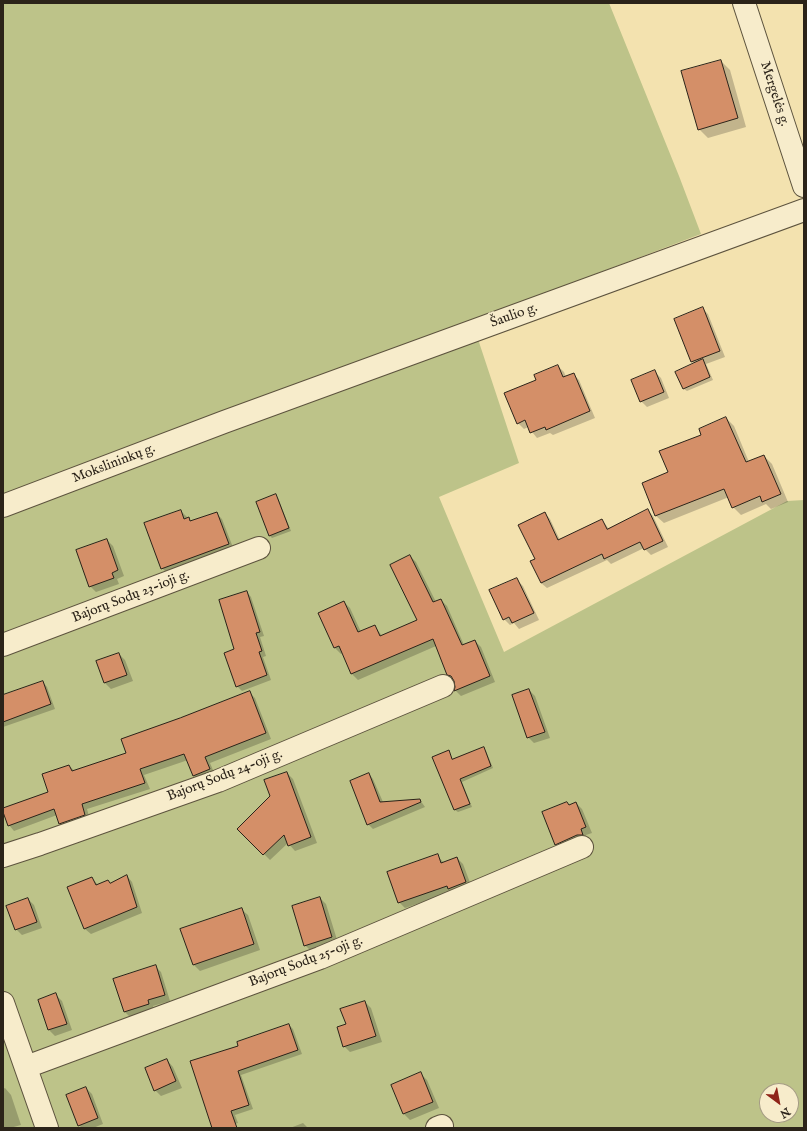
<!DOCTYPE html>
<meta charset="utf-8">
<style>
body{margin:0}
#map{position:relative;width:807px;height:1131px;overflow:hidden;background:#f3e2af;font-family:"IM FELL English",serif}
canvas{display:block}
.frame{position:absolute;inset:0;border:4px solid #2b2319;pointer-events:none}
.north{position:absolute;left:759px;top:1083px;width:40px;height:40px;box-sizing:border-box;background:#f7eccb;border:1px solid #a59c84;border-radius:50%;rotate:148deg;font-size:11px;font-weight:700;line-height:16px;text-align:center;color:#2b2319}
.north::after{content:'';display:block;margin:auto;width:14px;height:18px;background:#8f2418;clip-path:polygon(50% 0,100% 100%,50% 72%,0 100%)}
</style>
<div id="map">
<canvas width="807" height="1131"></canvas>
<div class="frame"></div>
<div class="north">N</div>
</div>
<script>
const c = document.querySelector('canvas').getContext('2d');
c.lineJoin = 'round';
function fillPath(path, color) {
  c.fillStyle = color;
  c.fill(path, 'evenodd');
}
function strokePath(path, color, width, dash) {
  c.strokeStyle = color;
  c.lineWidth = width;
  c.lineCap = dash ? 'butt' : 'round';
  c.setLineDash(dash || []);
  c.stroke(path);
}
function label(font, color, halo, rows, align = 'center') {
  c.font = font + ' "IM FELL English",serif';
  c.lineWidth = 4;
  c.setLineDash([]);
  c.textBaseline = 'middle';
  c.strokeStyle = halo;
  c.fillStyle = color;
  for (const [text, x, y, turn = 0] of rows) {
    c.save();
    c.translate(x, y);
    c.rotate((+turn || 0) * Math.PI / 180);
    c.textAlign = isNaN(turn) ? turn : align;
    if (halo) c.strokeText(text, 0, 0);
    c.fillText(text, 0, 0);
    c.restore();
  }
}
fillPath(new Path2D(`
 M3 3H609L679 176 701 234 472 321 519 463 439 497 504 652 787 501 804 500V1128H3ZM767 1091H791V1115H767Z`), '#bdc389');
fillPath(new Path2D(`
 M721 61 730 70 746 127 708 138 699 129Z
 M702 308 708 314 725 357 706 364 713 380 687 391 684 389 695 364 692 362Z
 M558 366 564 372 566 377 573 374 579 380 595 418 553 435 550 433 537 438 528 427 524 429 518 423 537 380Z
 M655 372 661 378 669 398 647 407 641 401Z
 M726 418 734 426 749 462 764 456 772 464 788 502 771 509 766 504 741 515 733 507 729 497 664 523 656 516 643 483 669 473 703 435Z
 M275 496 278 498 291 531 272 538 270 536Z
 M647 510 653 516 668 547 651 555 644 548 611 564 607 560 547 588 541 583 536 559 545 513 550 519 560 540 602 520 609 529Z
 M181 511 192 522 216 513 222 519 234 550 168 574 162 568Z
 M107 540 113 546 124 576 117 579 119 584 96 592 90 586Z
 M410 556 416 562 436 602 441 600 447 606 464 645 475 641 481 647 495 682 461 696 455 690 454 680 448 674 436 646 358 680 352 674 343 653 341 654 335 648 320 613 344 602 350 608 361 632 375 626 382 636 418 621Z
 M517 580 523 586 539 620 519 629 514 623 510 625 504 619Z
 M247 592 251 597 264 636 260 637 266 656 263 657 271 680 242 691 237 686 235 650Z
 M119 654 125 660 133 681 111 689 105 683Z
 M43 682 47 687 55 709 3 727V697Z
 M529 690 535 696 550 738 534 743 528 737Z
 M249 692 255 698 271 739 210 763 215 775 200 781 194 776 188 760 144 775 150 789 87 809 90 820 65 829 60 824 57 815 14 831 9 825 3 809 49 792 69 766 75 771 127 753 180 719Z
 M483 748 486 751 493 768 462 782 472 807 458 812 455 810 448 751 453 760Z
 M287 773 293 779 317 843 295 851 288 843 270 860 239 829 271 797Z
 M369 774 373 779 383 802 420 800 425 807 373 829 368 824Z
 M567 803 570 806 576 803 582 809 592 833 586 835 588 840 562 850 556 844Z
 M437 855 444 863 457 858 463 864 472 888 452 892 405 908 399 902Z
 M127 876 132 882 142 913 91 934 85 929 68 887 92 878 98 885 110 883Z
 M320 898 326 904 338 943 311 951 305 945Z
 M28 899 34 905 42 928 22 935 16 929Z
 M241 909 248 915 260 950 200 971 194 965 182 930Z
 M155 966 161 972 170 1001 153 1006 154 1010 131 1018 124 1011Z
 M56 995 62 1001 72 1030 55 1036 49 1030 39 1001Z
 M365 1002 371 1008 382 1042 350 1052 344 1046 347 1025Z
 M289 1025 293 1029 302 1054 241 1075 253 1109 235 1115 238 1123 223 1128H215L240 1046Z
 M167 1060 173 1067 182 1088 161 1096 155 1090Z
 M421 1074 427 1080 439 1108 410 1120 404 1114Z
 M5 1088 11 1095 21 1125 10 1128H3V1089Z
 M86 1088 92 1094 103 1124 93 1128H82L79 1125Z
 M303 1123 308 1128H290Z`), '#0003');
const building = new Path2D(`
 M721 60 738 118 698 130 681 71Z
 M703 307 720 351 691 362 674 319Z
 M703 359 710 377 683 389 675 372Z
 M558 365 563 377 574 373 590 411 546 430 545 427 530 433 525 420 517 424 504 393 536 380 534 375Z
 M655 370 664 392 640 402 631 380Z
 M726 417 746 462 764 455 781 494 762 502 760 496 732 508 724 489 655 516 642 483 668 472 659 451 701 435 699 429Z
 M276 494 289 528 269 536 256 502Z
 M648 509 663 541 644 550 640 542 604 559 602 554 541 583 530 561 535 559 518 525 545 512 558 540 602 519 607 529Z
 M181 510 184 519 189 517 190 521 217 512 229 544 161 569 144 523Z
 M107 539 118 570 112 573 114 578 89 587 76 550Z
 M410 555 433 602 441 599 462 645 475 640 490 676 454 691 455 687 454 681 451 676 447 675 433 639 351 674 339 646 334 648 318 613 344 601 358 632 375 625 380 636 417 620 390 565Z
 M517 578 534 613 512 623 509 617 503 620 489 590Z
 M247 591 260 632 256 633 262 651 259 652 267 675 236 687 224 653 234 649 219 600Z
 M119 653 127 675 104 683 96 661Z
 M43 681 51 704 3 722V695Z
 M529 689 545 732 527 738 512 695Z
 M250 691 266 733 205 757 210 769 193 776 184 754 140 769 145 783 82 804 85 815 59 824 54 809 8 826 3 812V808L48 792 42 774 69 765 72 771 126 753 121 739 180 718Z
 M484 747 491 766 460 779 470 804 454 810 432 757 449 750 452 759Z
 M287 772 311 837 288 846 284 835 263 855 237 829 270 796 264 780Z
 M369 773 380 802 420 799 421 802 367 825 350 781Z
 M567 802 569 805 576 802 586 827 581 829 583 835H577L555 845 542 812Z
 M438 854 441 863 457 857 466 882 448 889 447 886 398 903 387 872Z
 M127 875 137 907 84 929 67 887 92 877 96 885 108 880 110 883Z
 M320 897 332 937 304 946 292 906Z
 M28 898 37 922 15 930 6 906Z
 M242 908 254 944 193 965 180 929Z
 M156 965 165 995 148 1000 149 1004 124 1012 113 979Z
 M56 993 67 1024 48 1030 38 1000Z
 M365 1001 376 1036 343 1047 337 1027 346 1024 340 1009Z
 M289 1024 298 1050 238 1071 249 1105 231 1111 237 1128H212L190 1061 238 1046 237 1042Z
 M167 1059 176 1081 154 1091 145 1068Z
 M421 1072 433 1102 403 1114 391 1085Z
 M86 1087 98 1118 78 1126 66 1095Z`);
fillPath(building, '#d48f68');
strokePath(building, '#2b2319', 1);
const minor = new Path2D(`
 M744 3 804 186
 M3 506 224 422 804 210
 M3 645 259 548
 M3 856 40 844 218 781 443 686
 M3 1003 47 1128
 M26 1067 320 958 582 847
 M437 1128 442 1126`);
strokePath(minor, '#5d533e', 24);
strokePath(minor, '#f7eccb', 22);
label('14px', '#2b2319', '#f7eccb', [
 ["Mergelės g.",774,94,72],
 ["Šaulio g.",514,316,-20],
 ["Mokslininkų g.",114,464,-21],
 ["Bajorų Sodų 23-ioji g.",131,597,-21],
 ["Bajorų Sodų 24-oji g.",225,776,-21],
 ["Bajorų Sodų 25-oji g.",306,962,-21]
]);
</script>
